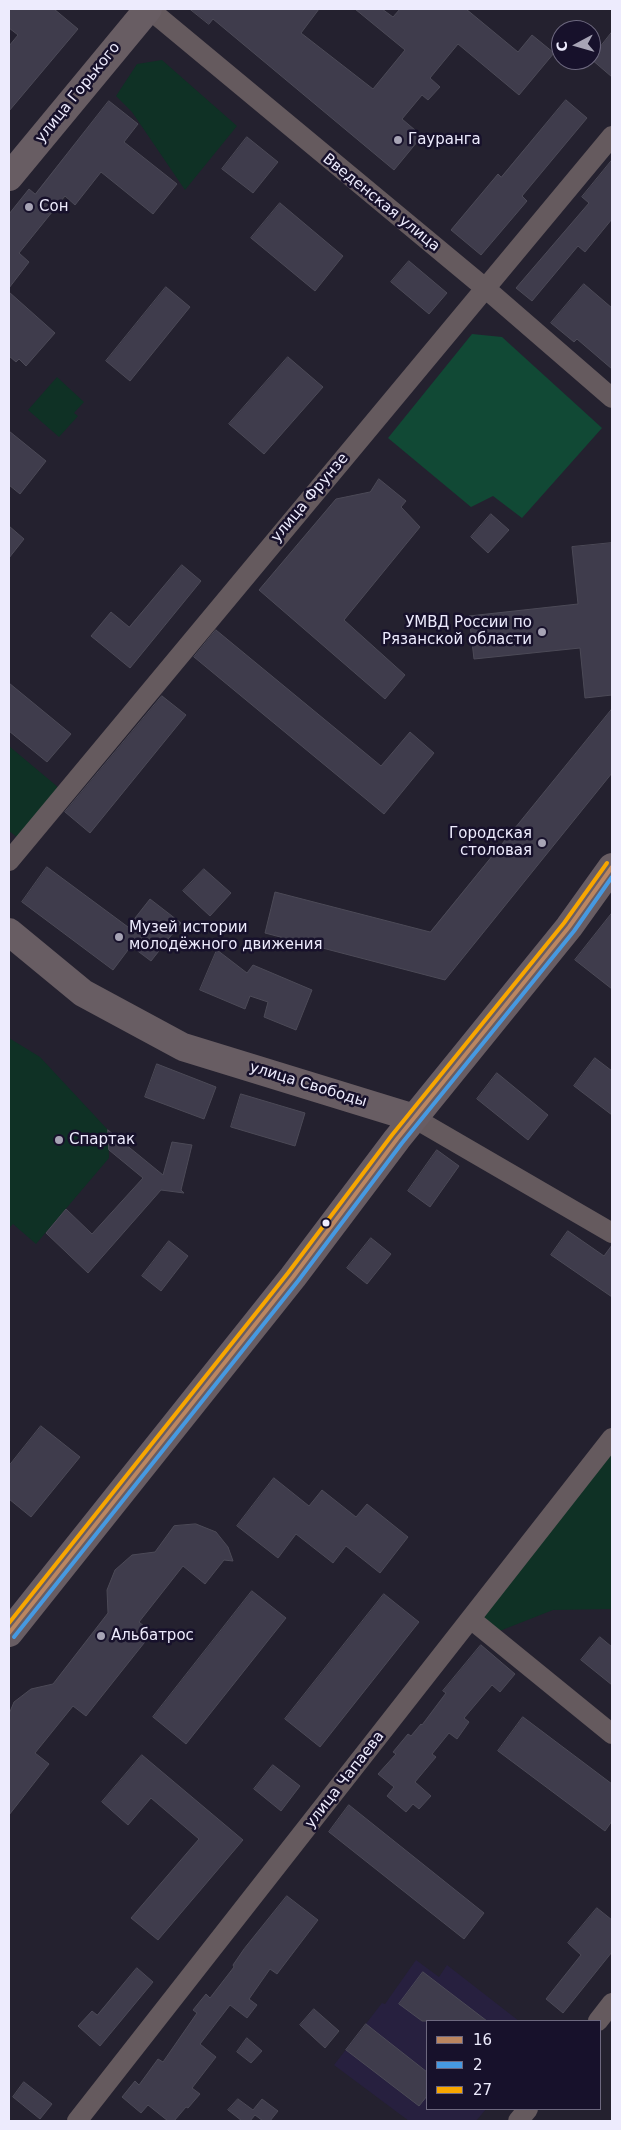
<!DOCTYPE html>
<meta charset="utf-8">
<style>
body{margin:0}
#map{position:relative;width:621px;height:2130px;overflow:hidden;background:#24212f;font-family:"DejaVu Sans",sans-serif}
canvas{display:block}
.frame{position:absolute;inset:0;border:10px solid #edebfd;pointer-events:none}
.legend{position:absolute;left:426px;top:2020px;width:175px;height:90px;box-sizing:border-box;background:#17112b;border:1px solid #6d687f;margin:0;padding:6px 9px;list-style:none;font-size:15px;color:#edebfd}
.legend li{display:flex;align-items:center;gap:10px;height:25px}
.legend b{width:25px;border:1px solid #6d687f}
.north{position:absolute;left:551px;top:20px;width:50px;height:50px;box-sizing:border-box;background:#17112b;border:1px solid #6d687f;border-radius:50%;rotate:264deg;font-size:14px;font-weight:700;line-height:20px;text-align:center;color:#edebfd}
.north::after{content:'';display:block;margin:auto;width:18px;height:22px;background:#a7a4b5;clip-path:polygon(50% 0,100% 100%,50% 72%,0 100%)}
</style>
<div id="map">
<canvas width="621" height="2130"></canvas>
<div class="frame"></div>
<ul class="legend">
<li><b style="height:6px;background:#bb8660"></b>16</li>
<li><b style="height:6px;background:#4699e1"></b>2</li>
<li><b style="height:6px;background:#f7a600"></b>27</li>
</ul>
<div class="north">С</div>
</div>
<script>
const c = document.querySelector('canvas').getContext('2d');
c.lineJoin = 'round';
function fillPath(path, color) {
  c.fillStyle = color;
  c.fill(path, 'evenodd');
}
function strokePath(path, color, width, dash) {
  c.strokeStyle = color;
  c.lineWidth = width;
  c.lineCap = dash ? 'butt' : 'round';
  c.setLineDash(dash || []);
  c.stroke(path);
}
function label(font, color, halo, rows, align = 'center') {
  c.font = font + ' "DejaVu Sans",sans-serif';
  c.lineWidth = 5;
  c.setLineDash([]);
  c.textBaseline = 'middle';
  c.strokeStyle = halo;
  c.fillStyle = color;
  for (const [text, x, y, turn = 0] of rows) {
    c.save();
    c.translate(x, y);
    c.rotate((+turn || 0) * Math.PI / 180);
    c.textAlign = isNaN(turn) ? turn : align;
    if (halo) c.strokeText(text, 0, 0);
    c.fillText(text, 0, 0);
    c.restore();
  }
}
fillPath(new Path2D(`
 M416 1960 439 1977 447 1965 519 2021H427V2109H486L476 2121H409L334 2065 382 2003 385 2004Z`), '#27203f');
fillPath(new Path2D(`
 M162 60 237 126 185 190 132 112 116 96 137 64Z
 M57 377 84 402 74 413 78 416 59 437 28 410Z
 M9 746 59 788 18 838 9 831Z
 M9 1038 40 1057 108 1130 109 1158 36 1244 13 1224 9 1228Z
 M612 1447V1609L553 1610 497 1632 478 1618Z`), '#0f3125');
fillPath(new Path2D(`
 M472 334 502 337 602 428 522 518 493 496 471 507 388 438Z`), '#114935');
const building = new Path2D(`
 M9 9H54L78 29 9 111V46L18 35 9 28Z
 M190 9H319L301 33 373 89 405 50 355 9H382L393 17 400 9H466L518 52 532 35 554 53 519 95 458 44 430 78 440 87 428 100 422 95 402 119 422 136 394 170 213 19 209 24Z
 M612 32V77L591 59Z
 M566 100 587 118 522 196 527 201 481 255 451 230 498 174 501 177Z
 M109 101 138 124 124 142 177 184 153 214 101 172 75 205 65 196 19 253 29 262 9 288V214L29 189 35 194Z
 M247 137 278 162 253 193 222 169Z
 M612 160V219L585 252 578 246 532 301 516 288 589 203 582 197Z
 M280 203 343 256 315 291 251 238Z
 M409 261 447 293 429 314 391 282Z
 M584 284 612 308V369L577 339 574 342 551 323Z
 M166 287 190 307 130 381 106 361Z
 M9 292 55 333 26 366 19 359 16 362 9 356Z
 M288 357 323 387 264 454 229 424Z
 M9 431 46 461 20 494 9 485Z
 M379 479 406 501 401 507 420 527 344 620 405 675 385 699 259 590 336 499 370 492Z
 M491 514 509 530 488 553 471 537Z
 M9 526 24 539 9 558Z
 M612 543V695L585 698 580 648 474 659 469 616 578 604 572 547Z
 M182 565 201 581 130 668 91 636 111 612 129 627Z
 M216 630 381 766 410 732 434 753 384 814 194 657Z
 M9 683 71 734 47 762 9 731Z
 M162 696 186 715 90 833 65 812Z
 M612 709V773L445 980 265 933 275 892 430 932Z
 M47 867 128 927 150 899 181 923 151 961 131 946 113 970 22 902Z
 M204 869 231 893 210 916 183 891Z
 M612 913V989L575 960Z
 M217 950 247 973 253 965 312 990 296 1030 264 1017 268 1002 250 996 245 1009 200 990Z
 M595 1058 612 1071V1115L574 1086Z
 M157 1064 216 1087 204 1119 145 1097Z
 M497 1073 548 1115 528 1140 477 1099Z
 M241 1094 305 1113 295 1146 231 1127Z
 M108 1130 163 1175 172 1142 192 1145 181 1190 184 1193 161 1190 88 1273 46 1233 66 1209 92 1234 143 1178 109 1150Z
 M437 1150 459 1166 430 1207 408 1191Z
 M568 1231 604 1256 612 1245V1297L551 1255Z
 M371 1238 391 1254 367 1284 347 1268Z
 M169 1241 188 1256 161 1291 142 1276Z
 M41 1426 80 1457 31 1517 9 1499V1466Z
 M274 1478 309 1506 322 1490 356 1517 367 1504 408 1537 380 1573 346 1546 333 1563 296 1534 278 1558 237 1526Z
 M196 1524 216 1532 228 1547 233 1561 224 1560 205 1584 183 1566 139 1622 152 1633 86 1716 73 1706 35 1753 49 1764 9 1815V1714L14 1702 31 1689 53 1684 108 1613 107 1590 115 1570 132 1555 155 1552 174 1526Z
 M252 1591 286 1618 186 1744 153 1717Z
 M384 1594 419 1622 320 1747 285 1719Z
 M600 1637 612 1647V1685L581 1660Z
 M481 1645 515 1674 500 1692 492 1685 464 1718 469 1722 457 1739 449 1733 432 1754 436 1757 415 1782 431 1796 419 1809 413 1804 406 1812 387 1796 394 1787 378 1774 396 1754 393 1752 408 1734 411 1736 421 1724 422 1725 446 1693 443 1691Z
 M523 1717 612 1784V1821L605 1831 498 1751Z
 M142 1755 243 1840 158 1940 131 1918 199 1839 151 1798 128 1825 102 1802Z
 M273 1765 300 1786 281 1811 254 1789Z
 M349 1805 484 1913 464 1939 329 1832Z
 M287 1896 318 1920 277 1974 270 1969 249 1999 257 2005 247 2018 230 2005 200 2044 216 2057 192 2088 200 2094 188 2108 186 2107 174 2121H168L148 2105 141 2113 122 2097 135 2081 139 2085 158 2059 163 2062 197 2013 193 2010 206 1994 210 1998 234 1967 233 1965 244 1949Z
 M597 1908 612 1920V1952L563 2013 546 1999 581 1955 568 1943Z
 M137 1968 153 1982 100 2046 78 2026 92 2011 97 2015Z
 M423 1972 487 2021H422L399 2004Z
 M314 2009 339 2031 325 2048 300 2025Z
 M366 2024 427 2072V2096L419 2106 346 2050Z
 M247 2038 262 2051 251 2063 237 2052Z
 M24 2082 52 2104 40 2119 13 2097Z
 M238 2099 253 2110 262 2099 278 2111 270 2121H263L255 2115 250 2121H242L228 2110Z`);
fillPath(building, '#3f3c4c');
strokePath(building, '#4c4a57', 1);
strokePath(new Path2D(`
 M149 9 485 288 612 398
 M9 861 612 136
 M414 1118 612 1233
 M472 1620 612 1734
 M598 2021 612 2003
 M77 2121 612 1438
 M518 2121 528 2109`), '#655a5e', 20);
strokePath(new Path2D(`
 M9 177 148 9
 M9 932 83 993 183 1047 414 1118
 M9 1633 293 1277 397 1139 569 927 612 867`), '#685d63', 28);
strokePath(new Path2D(`
 M9 1633 293 1277 397 1139 569 927 612 867`), '#bb8660', 4);
strokePath(new Path2D(`
 M14 1637 298 1281 402 1143 574 931 612 877`), '#4699e1', 4);
strokePath(new Path2D(`
 M9 1623 288 1273 392 1135 564 923 607 863`), '#f7a600', 4);
for (const [x, y, r, color] of [
 [398,140,5,"#a7a4b5"],
 [29,207,5,"#a7a4b5"],
 [542,632,5,"#a7a4b5"],
 [542,843,5,"#a7a4b5"],
 [119,937,5,"#a7a4b5"],
 [59,1140,5,"#a7a4b5"],
 [326,1223,4.5,"#edebfd"],
 [101,1636,5,"#a7a4b5"]
]) {
  const dot = new Path2D();
  dot.arc(x, y, r, 0, 2 * Math.PI);
  c.fillStyle = color;
  c.fill(dot);
  strokePath(dot, '#17112b', 2);
}
label('15px', '#edebfd', '#17112b', [
 ["улица Горького",78,93,-51],
 ["Введенская улица",381,203,39],
 ["улица Фрунзе",310,498,-50],
 ["улица Свободы",308,1085,17],
 ["улица Чапаева",345,1780,-52]
]);
label('15px', '#edebfd', '#17112b', [
 ["Гауранга",408,140],
 ["Сон",39,207],
 ["УМВД России по",532,623,"right"],
 ["Рязанской области",532,640,"right"],
 ["Городская",532,834,"right"],
 ["столовая",532,851,"right"],
 ["Музей истории",129,928],
 ["молодёжного движения",129,945],
 ["Спартак",69,1140],
 ["Альбатрос",111,1636]
], 'left');
</script>
